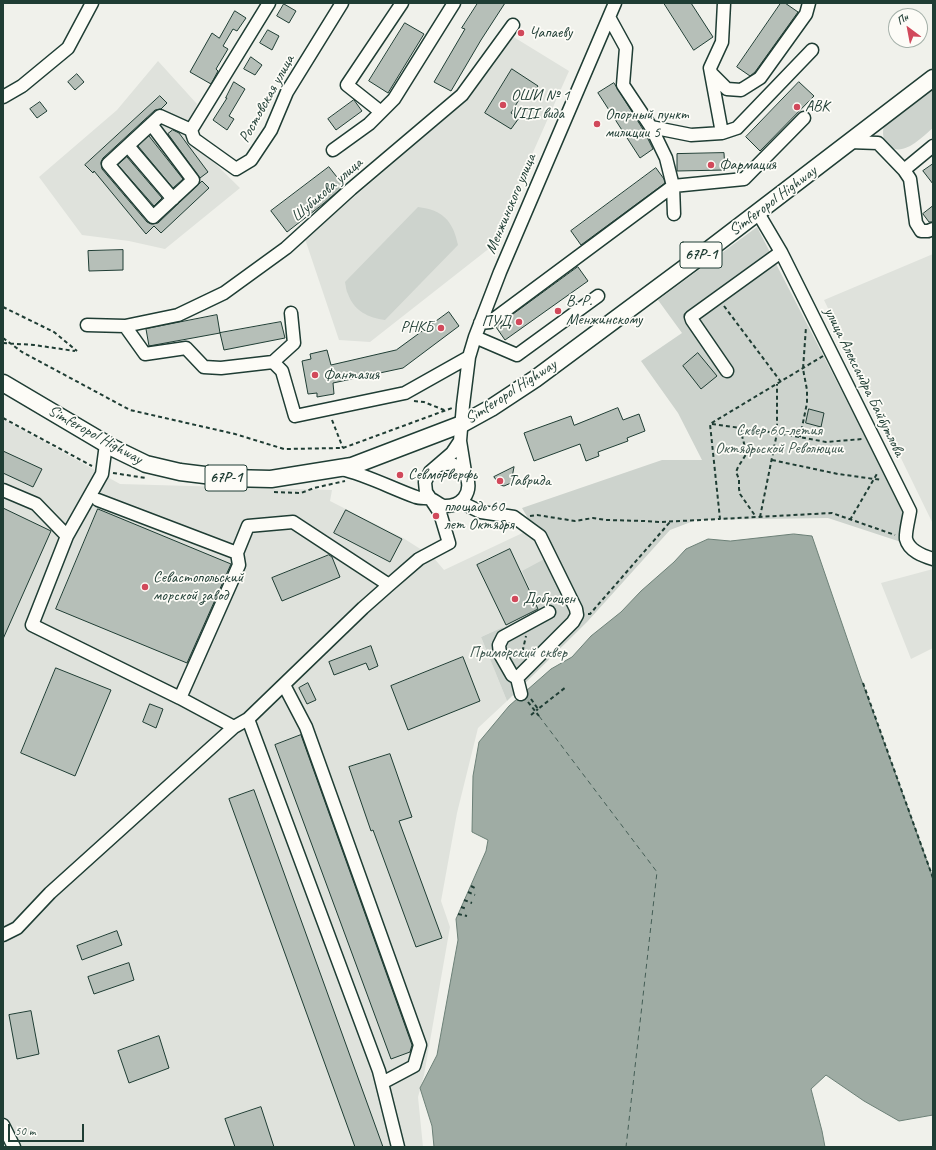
<!DOCTYPE html>
<meta charset="utf-8">
<style>
body{margin:0}
#map{position:relative;width:936px;height:1150px;overflow:hidden;background:#f0f1eb;font-family:Caveat,sans-serif}
canvas{display:block}
.frame{position:absolute;inset:0;border:4px solid #1f3d34;pointer-events:none}
.north{position:absolute;left:888px;top:8px;width:40px;height:40px;box-sizing:border-box;background:#fdfcf7;border:1px solid #a4b0a9;border-radius:50%;rotate:328deg;font-size:11px;font-weight:700;line-height:16px;text-align:center;color:#1f3d34}
.north::after{content:'';display:block;margin:auto;width:14px;height:18px;background:#d1495b;clip-path:polygon(50% 0,100% 100%,50% 72%,0 100%)}
.scale{position:absolute;left:8px;top:1124px;width:76px;height:18px;box-sizing:border-box;border:2px solid #1f3d34;border-top:0;padding-left:5px;font-size:12px;line-height:14px;white-space:nowrap;color:#1f3d34;-webkit-text-stroke:3px #fdfcf7;paint-order:stroke}
</style>
<div id="map">
<canvas width="936" height="1150"></canvas>
<div class="frame"></div>
<div class="north">Пн</div>
<div class="scale">50 m</div>
</div>
<script>
const c = document.querySelector('canvas').getContext('2d');
c.lineJoin = 'round';
function fillPath(path, color) {
  c.fillStyle = color;
  c.fill(path, 'evenodd');
}
function strokePath(path, color, width, dash) {
  c.strokeStyle = color;
  c.lineWidth = width;
  c.lineCap = dash ? 'butt' : 'round';
  c.setLineDash(dash || []);
  c.stroke(path);
}
function label(font, color, halo, rows, align = 'center') {
  c.font = font + ' Caveat,sans-serif';
  c.lineWidth = 3.5;
  c.setLineDash([]);
  c.textBaseline = 'middle';
  c.strokeStyle = halo;
  c.fillStyle = color;
  for (const [text, x, y, turn = 0] of rows) {
    c.save();
    c.translate(x, y);
    c.rotate((+turn || 0) * Math.PI / 180);
    c.textAlign = isNaN(turn) ? turn : align;
    if (halo) c.strokeText(text, 0, 0);
    c.fillText(text, 0, 0);
    c.restore();
  }
}
fillPath(new Path2D(`
 M512 36 569 71 491 247 370 342 339 340 305 239 466 101Z
 M158 61 197 104 187 131 189 138 240 188 165 249 129 241 82 235 39 177 117 110Z
 M933 254V524L824 300Z
 M3 419 120 484 332 490 330 501 403 538 433 557 444 570 533 528 550 556 541 612 504 630 503 627 481 637 507 701 478 728 457 813 441 901 450 927 424 1075 418 1097 423 1147H3Z
 M933 569V648L911 659 881 583Z`), '#dfe2dc');
fillPath(new Path2D(`
 M933 87V128C922 137 901 160 887 144 883 139 882 133 884 126Z
 M418 207C443 210 453 221 458 245L385 320C369 318 354 311 348 294 346 291 346 286 345 282Z
 M757 227 903 510 901 542 828 518 696 520 670 530 587 622 507 701 481 637 503 627 504 630 540 612 522 571 550 556 522 508 662 460H702L678 413 641 361 682 333 658 300Z`), '#cdd3cd');
const water = new Path2D(`
 M794 534 812 536 860 676 933 878V1115L899 1121 864 1101 826 1075 811 1089 822 1131 825 1147H434L432 1126 420 1088 437 1055 458 940 456 919 486 851 488 840 472 832 473 776 479 742 509 706 551 669 572 657 591 636 621 612 641 591 674 562 686 549 708 539 730 541Z`);
fillPath(water, '#9faca4');
strokePath(water, '#6c8077', 1);
strokePath(new Path2D(`
 M539 716 657 872 626 1147`), '#455e56', 1, [5, 4]);
const building = new Path2D(`
 M478 3H505L481 40 451 91 434 82 465 29 462 28Z
 M664 3H691L713 37 694 50Z
 M781 3H785L798 12 755 72 750 76 737 67Z
 M284 4 296 11 289 23 277 16Z
 M235 11 246 18 237 31 233 29 223 46 228 49 216 69 218 71 211 84 190 72 212 33 219 38Z
 M405 23 424 34 388 93 369 81Z
 M268 30 279 36 272 50 260 43Z
 M251 57 262 65 255 75 244 69Z
 M512 69 538 86 531 97 523 93 511 113 519 118 511 129 485 113Z
 M77 74 84 82 75 90 68 82Z
 M234 82 245 89 229 116 234 119 227 130 213 120 227 98H226Z
 M799 82 814 96 760 151 746 137Z
 M614 83 644 131 653 149 640 158 598 93Z
 M160 96 167 103 161 109 155 110 103 158 101 162 102 169 147 222 151 224 158 223 202 181 209 188 161 233 154 226 146 234 94 171 93 173 85 165Z
 M354 100 362 111 336 130 328 119Z
 M40 102 47 111 37 118 30 109Z
 M173 130 179 133 208 172 200 178 168 134Z
 M149 136 183 179 173 188 138 146Z
 M724 153 725 170 677 171V154Z
 M127 157 162 198 154 206 118 165Z
 M933 164V184L923 171Z
 M329 167 344 186 323 204 287 232 271 211Z
 M656 168 664 179 665 183 581 245 571 231Z
 M933 206V222H929L923 214Z
 M123 250V270L89 271 88 251Z
 M578 267 588 281 505 340 496 327Z
 M449 312 459 326 403 368 333 383 334 394 317 397V393L308 394 302 361 311 359 310 354 327 350 331 365 396 350Z
 M217 315 220 333 149 346 146 329Z
 M281 322 285 338 224 350 220 333Z
 M698 353 717 376 701 389 683 366Z
 M618 408 623 420 639 414 645 431 627 438 628 441 598 452 599 456 586 461 580 444 534 461 524 433 571 416 574 425Z
 M809 409 824 413 821 427 806 423Z
 M3 451 42 469 33 487 3 473Z
 M514 467 511 483 504 486 500 485 494 477Z
 M3 508 51 531 3 639Z
 M98 509 231 564 187 663 56 609Z
 M346 510 402 539 390 562 334 533Z
 M510 549 538 609 506 625 477 565Z
 M329 555 332 557 340 577 282 601 272 578Z
 M371 646 378 666 369 670 366 663 334 675 329 662Z
 M463 657 480 701 408 730 391 686Z
 M56 668 111 690 75 776 21 753Z
 M308 683 316 700 307 704 299 688Z
 M150 704 163 709 156 728 143 722Z
 M301 735 412 1045 410 1052 391 1059 275 745Z
 M390 754 412 817 399 821 442 938 416 947 373 830 371 831 349 767Z
 M254 790 383 1147H355L229 799Z
 M117 931 122 945 82 960 77 946Z
 M129 963 134 980 94 994 88 977Z
 M31 1011 39 1054 17 1059 9 1015Z
 M159 1036 169 1068 129 1083 118 1051Z
 M261 1107 274 1147H235L225 1119Z`);
fillPath(building, '#b6bfb8');
strokePath(building, '#1f3d34', 1);
const minor = new Path2D(`
 M269 3 191 130 194 139 236 169 251 160 271 130 287 92 342 3
 M609 17 626 48 623 85 651 127 691 135 722 133 710 68 722 42 724 3
 M711 73 727 89 741 90 760 78 806 14 809 3
 M3 97 22 86 68 48 92 3
 M381 112 347 85 402 3
 M151 124 193 180 153 217 108 164 160 116 191 130
 M651 127 666 158 673 186 674 214
 M722 133 737 128 812 50
 M849 142 878 143 904 170 910 179 916 223 921 231H928L933 229
 M128 146 173 199
 M333 150 369 124 394 99 454 3
 M904 170 933 146
 M758 213 781 252 910 511C909 518 905 533 906 539 909 551 923 556 933 559
 M480 323 490 322 673 186 744 179 804 118
 M87 325 125 326 145 354 186 348 204 367 221 368 273 362 282 371 295 416 405 393 469 357
 M125 326 178 315 224 293 286 248 351 189 462 95 513 25
 M475 337 517 355 598 296
 M273 362 294 343 291 313
 M727 371 692 320 691 317 781 252
 M341 469C367 475 391 488 416 497 421 499 427 497 431 499 436 501 440 506 445 506 453 506 459 504 464 498 473 486 467 468 452 464 448 463 444 464 440 465
 M465 472 460 441 463 405 469 357 475 337 500 272 615 3
 M3 490 36 504 67 536 32 625 180 698 234 727 248 719 363 608 389 585 419 559 449 543 440 513 426 492 425 482 430 472 452 453 460 441
 M98 500 237 553 239 565 180 698
 M460 502 481 512 514 517 540 536 576 609 577 615 573 622 517 678 521 694
 M67 536 102 474 106 444
 M237 553 248 526 293 522 389 585
 M517 678 512 675 500 654 499 645 503 637 549 612
 M284 685 306 727 420 1045 414 1066 382 1083
 M248 719 379 1071 398 1147
 M3 935 17 928 50 893 234 727
 M3 1125 14 1147`);
const major = new Path2D(`
 M3 383 113 448 146 464 180 472 229 478 271 479 352 466 462 424 491 408 535 379 694 261 933 78`);
strokePath(minor, '#1f3d34', 15);
strokePath(major, '#1f3d34', 19);
strokePath(new Path2D(`
 M724 306 781 382
 M3 307 54 332 77 351
 M3 338 22 352 130 410 235 434 284 449 343 448 452 408
 M3 343 34 345 75 351
 M823 356 710 424 720 519 832 513 895 535
 M414 401 424 402 444 410
 M3 418 92 466
 M332 420 343 448
 M712 424 777 433 826 442 862 439
 M740 428 746 451 745 456 738 467 736 472 739 479V489L740 494 756 517
 M800 437 807 403V390L803 369 806 327
 M772 460 838 474 882 480
 M113 473 146 478
 M274 492 301 493 314 488 345 481
 M530 516 537 515 575 521 593 518 606 520 645 521 660 522 720 519
 M760 517 777 433V384
 M850 520 878 472
 M588 614H590L670 522
 M521 658 526 636
 M863 683 933 878
 M531 699 538 709 566 687
 M528 702 539 716
 M531 715 538 709
 M471 886 477 889
 M468 892 475 895
 M464 900 472 903
 M461 907 467 909
 M458 914 467 916`), '#1f3d34', 2, [4, 3]);
strokePath(minor, '#fdfcf7', 12);
strokePath(major, '#fdfcf7', 16);
for (const [x, y, r, color] of [
 [521,33,4,"#d1495b"],
 [503,105,4,"#d1495b"],
 [797,107,4,"#d1495b"],
 [597,124,4,"#d1495b"],
 [711,165,4,"#d1495b"],
 [558,311,4,"#d1495b"],
 [519,322,4,"#d1495b"],
 [441,328,4,"#d1495b"],
 [315,375,4,"#d1495b"],
 [400,475,4,"#d1495b"],
 [500,481,4,"#d1495b"],
 [436,516,4,"#d1495b"],
 [145,587,4,"#d1495b"],
 [515,599,4,"#d1495b"]
]) {
  const dot = new Path2D();
  dot.arc(x, y, r, 0, 2 * Math.PI);
  c.fillStyle = color;
  c.fill(dot);
  strokePath(dot, '#fdfcf7', 1.5);
}
for (const [x, y, w] of [
 [701,255,42],
 [226,478,42]
]) {
  const box = new Path2D();
  box.roundRect(x - w / 2, y - 13, w, 26, 3);
  c.fillStyle = '#fdfcf7';
  c.fill(box);
  strokePath(box, '#1f3d34', 1);
}
label('bold 15px', '#1f3d34', null, [
 ["67Р-1",701,255],
 ["67Р-1",226,478]
]);
label('16px', '#1f3d34', '#fdfcf7', [
 ["Чапаеву",529,33],
 ["ОШИ № 1",511,96],
 ["VIII вида",511,114],
 ["АВК",805,107],
 ["Опорный пункт",605,115],
 ["милиции 5",605,133],
 ["Фармация",719,165],
 ["В. Р.",566,302],
 ["Менжинскому",566,320],
 ["ПУД",511,322,"right"],
 ["РНКБ",433,328,"right"],
 ["Фантазия",323,375],
 ["Севморверфь",408,475],
 ["Таврида",508,481],
 ["площадь 60",444,507],
 ["лет Октября",444,525],
 ["Севастопольский",153,578],
 ["морской завод",153,596],
 ["Доброцен",523,599]
], 'left');
label('16px', '#1f3d34', '#fdfcf7', [
 ["Ростовская улица",267,99,-61],
 ["Шубикова улица",327,190,-41],
 ["Simferopol Highway",773,201,-37],
 ["Менжинского улица",511,204,-67],
 ["улица Александра Байбутлова",864,382,64],
 ["Simferopol Highway",511,392,-33],
 ["Simferopol Highway",95,435,29]
]);
label('16px', '#425b53', '#fdfcf7', [
 ["Сквер 60-летия",779,431],
 ["Октябрьской Революции",779,449],
 ["Приморский сквер",518,653]
]);
</script>
